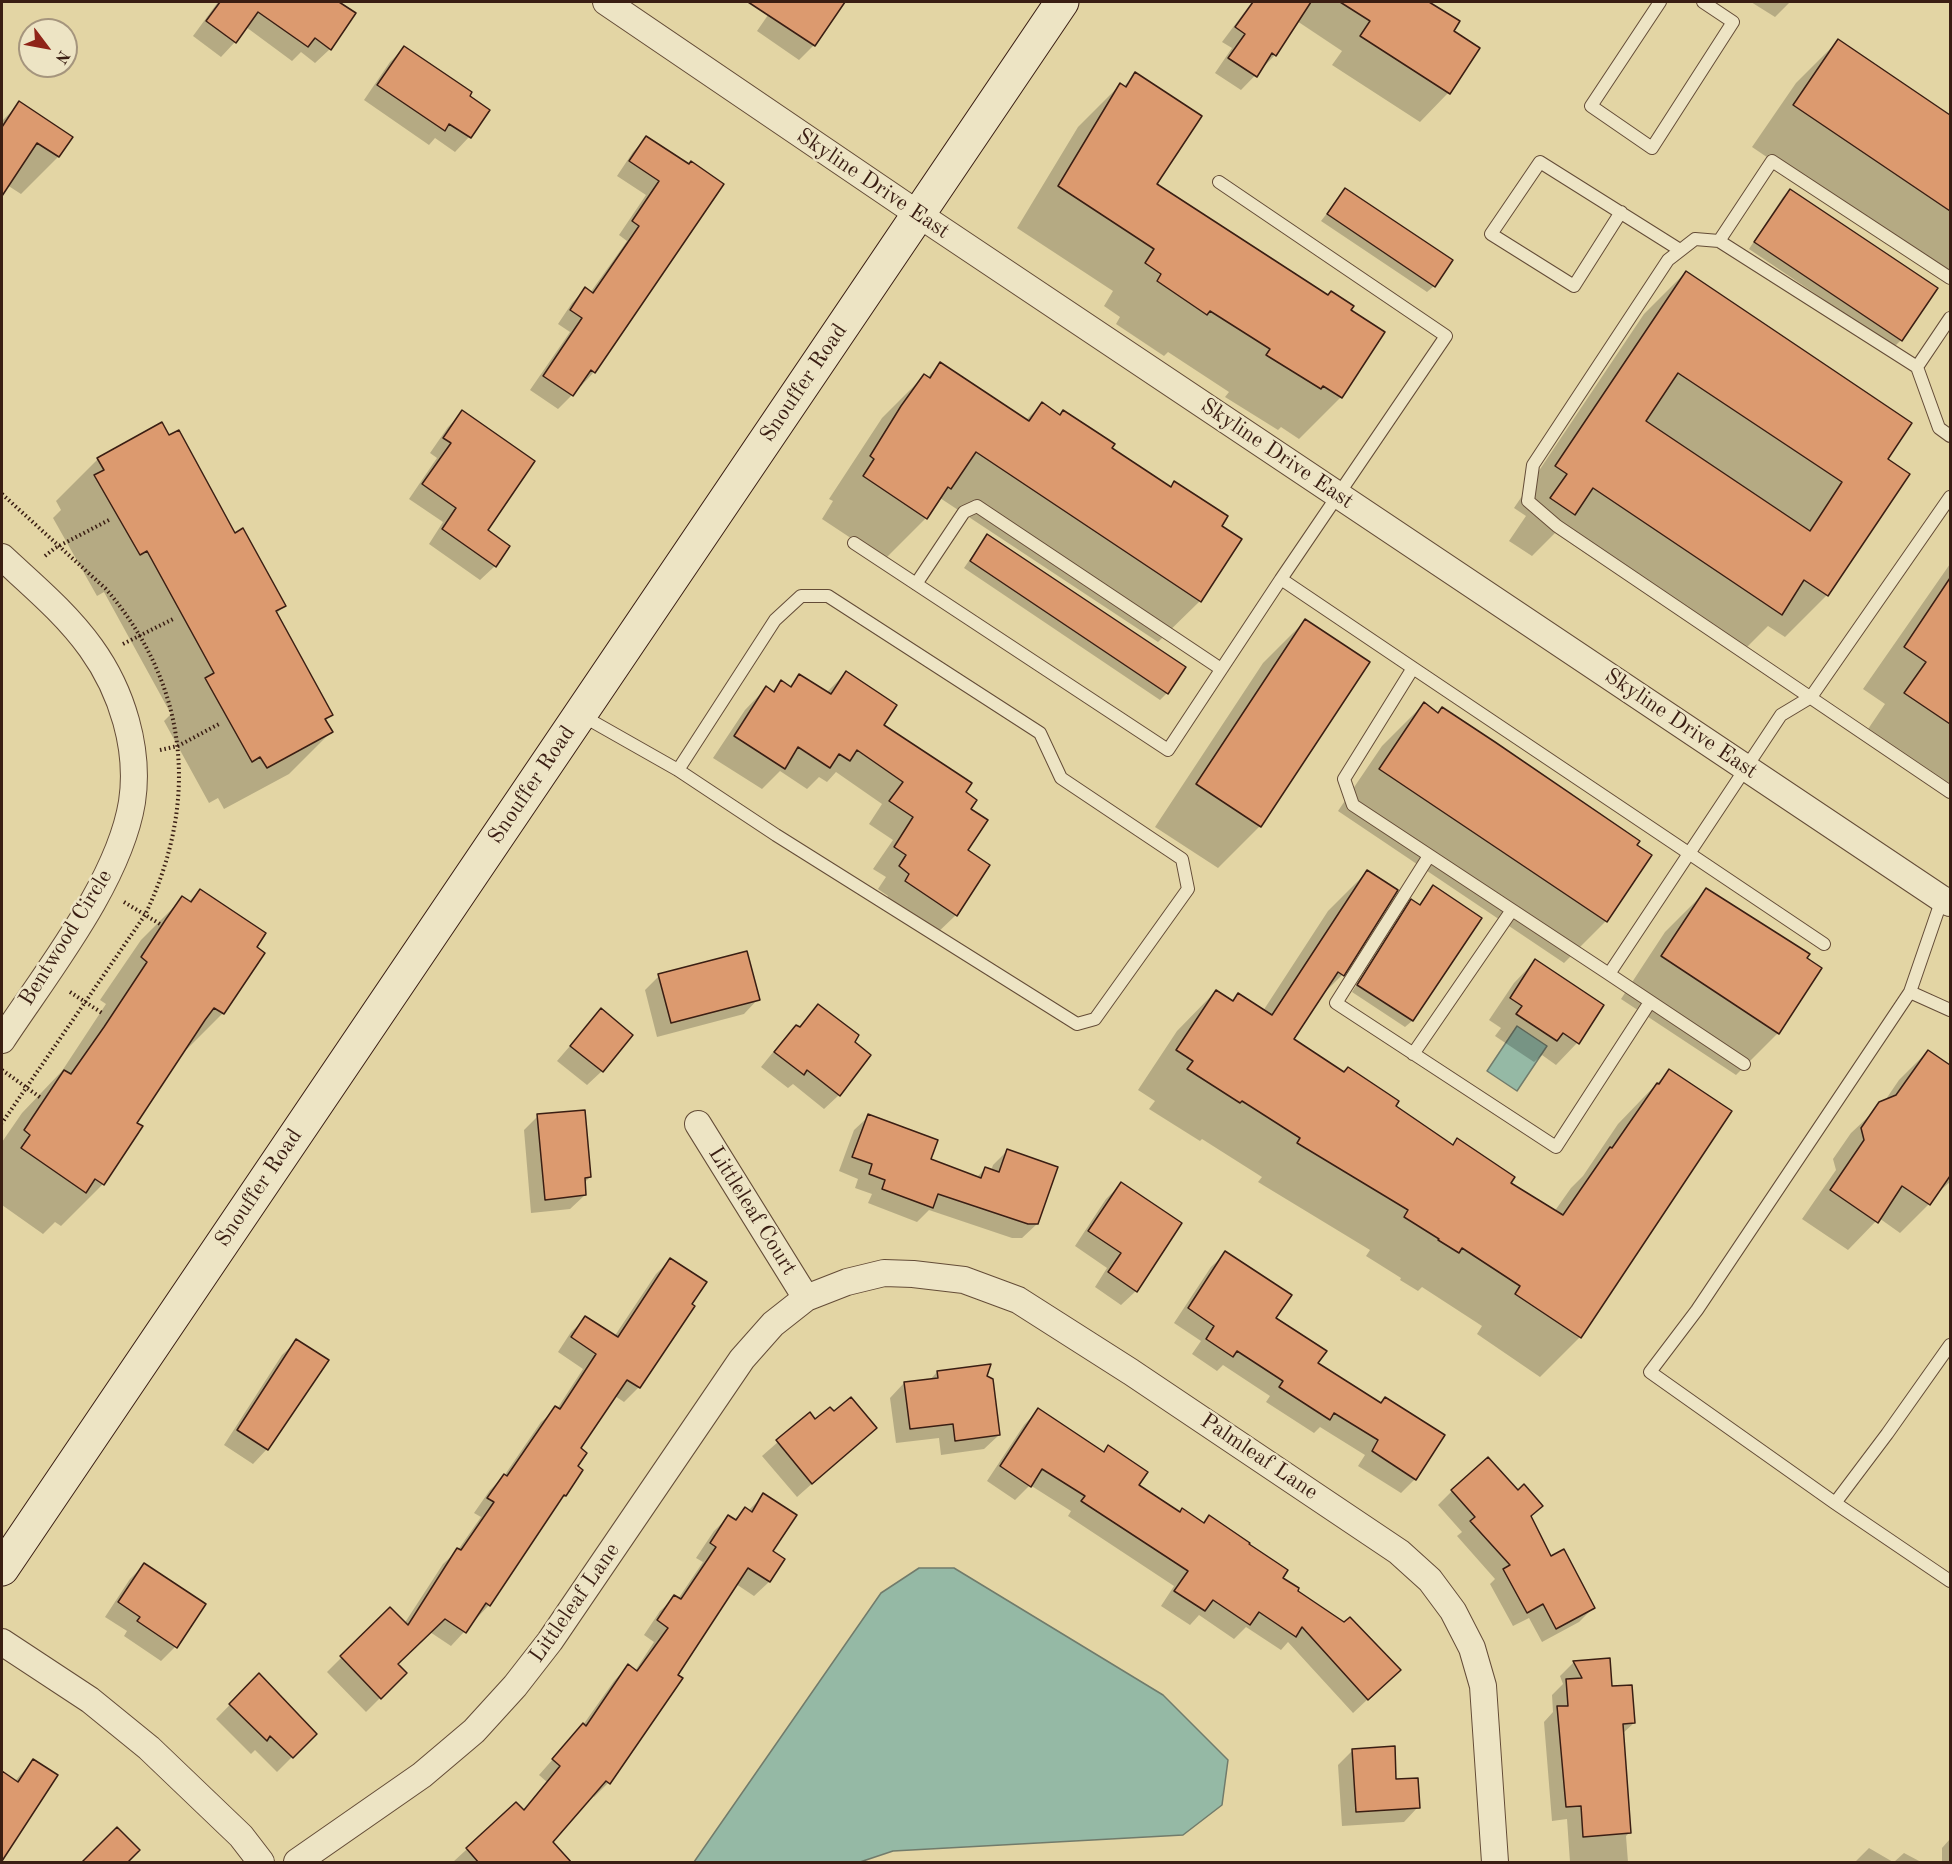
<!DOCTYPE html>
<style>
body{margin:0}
#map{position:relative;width:1952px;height:1864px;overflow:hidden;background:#e3d5a4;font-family:"Old Standard TT",serif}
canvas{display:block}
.frame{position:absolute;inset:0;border:3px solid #3a1e13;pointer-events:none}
.north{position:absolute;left:18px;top:18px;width:60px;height:60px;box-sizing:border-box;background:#ede4c4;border:2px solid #a5957d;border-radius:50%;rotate:122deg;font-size:16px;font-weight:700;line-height:24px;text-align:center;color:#3a1e13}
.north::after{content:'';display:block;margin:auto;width:21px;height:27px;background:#8f2418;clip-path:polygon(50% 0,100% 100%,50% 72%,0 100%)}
</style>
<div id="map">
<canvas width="1952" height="1864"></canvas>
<div class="frame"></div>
<div class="north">N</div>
</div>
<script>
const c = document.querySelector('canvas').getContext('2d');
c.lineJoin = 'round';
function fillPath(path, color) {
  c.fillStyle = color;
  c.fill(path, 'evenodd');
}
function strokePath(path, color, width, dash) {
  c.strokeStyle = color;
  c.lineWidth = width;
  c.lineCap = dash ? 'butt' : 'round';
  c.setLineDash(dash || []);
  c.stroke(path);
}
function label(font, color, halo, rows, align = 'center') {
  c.font = font + ' "Old Standard TT",serif';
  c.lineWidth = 5;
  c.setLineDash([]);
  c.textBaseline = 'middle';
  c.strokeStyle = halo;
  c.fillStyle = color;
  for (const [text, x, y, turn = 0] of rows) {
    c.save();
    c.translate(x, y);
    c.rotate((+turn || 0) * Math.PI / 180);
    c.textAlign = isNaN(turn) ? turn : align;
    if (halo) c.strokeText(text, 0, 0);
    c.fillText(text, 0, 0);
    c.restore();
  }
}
const water = new Path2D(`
 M1517 1026 1547 1046 1517 1091 1487 1071Z
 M919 1568H954L1163 1695 1228 1760 1222 1805 1183 1835 893 1851 860 1862H694L881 1593Z`);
fillPath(water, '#95b9a5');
strokePath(water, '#717b6b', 1.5);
fillPath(new Path2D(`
 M218 2H337L354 14 330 49 315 63 301 52 292 61 246 27 235 42 221 57 193 36Z
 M777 2H843L814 45 799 60 757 31Z
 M1252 2H1271L1293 16 1289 2H1426L1458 22 1452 31 1478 48 1448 93 1420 122 1332 65 1342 51 1297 21 1275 55 1241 90 1215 73 1232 48 1222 42Z
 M1751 2H1790L1775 17Z
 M1838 41 1950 117V281L1752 147 1796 83Z
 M404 48 487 110 469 137 455 152 435 138 429 145 364 100 390 62Z
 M1136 74 1155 184 1349 310 1341 397 1299 439 1281 427 1278 430 1225 397 1229 392 1168 352 1164 356 1116 324 1120 317 1104 306 1113 291 1017 228 1078 127 1120 85 1123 87Z
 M20 103 71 137 58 157 21 194 7 185 2 192V121Z
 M646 138 689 165 594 372 581 386 579 384 572 395 558 409 530 390 570 332 558 324 572 303 585 289 590 293 627 241 619 235 646 195 617 176 633 152Z
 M1345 190 1434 286 1427 292 1321 221Z
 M1790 191 1936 289 1901 340 1894 347 1749 249 1783 197Z
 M1686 272 1886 460 1827 595 1785 637 1768 626 1738 656 1555 533 1532 556 1509 541 1526 516 1514 508 1644 314Z
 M940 364 1026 420 1042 404 1170 488 1174 483 1220 526 1200 601 1158 642 940 498 926 518 884 560 822 519 833 501 829 499 882 418 924 376 927 378Z
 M463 412 486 531 495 566 480 580 429 544 443 522 409 499 437 458 430 453 448 427Z
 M169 437 284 606 276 614 331 715 325 721 331 732 289 774 224 809 218 798 209 803 164 721 171 714 104 592 97 596 53 518 61 510 56 501 98 459Z
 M987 536 1167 693 1160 700 964 568 981 543Z
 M1950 564V795L1864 735 1885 704 1863 689Z
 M1305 621 1368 663 1260 826 1218 868 1155 827 1263 663Z
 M846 673 882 725 963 793 969 809 965 850 956 915 934 936 884 903 888 896 878 889 886 877 873 869 893 840 869 824 882 804 836 772 827 782 819 777 807 789 780 771 762 789 713 758 745 710 766 688 772 692 781 682 789 687 799 676 826 693Z
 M1424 704 1606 921 1564 963 1338 811 1382 746Z
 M1367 872 1342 975 1319 998 1292 1039 1452 1146 1458 1140 1509 1184 1554 1212 1571 1188 1583 1176 1618 1124 1669 1071 1730 1112 1579 1338 1540 1377 1477 1334 1482 1326 1422 1287 1418 1291 1400 1280 1401 1278 1366 1256 1370 1250 1258 1182 1262 1177 1202 1139 1200 1141 1149 1109 1155 1101 1138 1090 1177 1031 1216 991 1232 1002 1238 995 1263 1011 1328 911Z
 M1433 887 1480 918 1412 1021 1405 1027 1352 992 1405 908 1412 901 1418 906Z
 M1707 890 1778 1033 1736 1075 1621 999 1665 932Z
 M200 891 255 948 263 953 223 1013 180 1056 135 1123 103 1184 61 1226 55 1222 43 1234 2 1205V1142L22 1113 62 1071 106 1004 100 1000 141 940 183 898 188 902Z
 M1535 961 1577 1043 1556 1065 1542 1055 1534 1062 1495 1036 1501 1028 1489 1020 1514 983Z
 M659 976 758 999 744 1014 657 1037 645 990Z
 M818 1006 852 1042 839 1095 824 1109 793 1084 788 1088 761 1067 782 1041 796 1027 798 1028Z
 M601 1010 631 1035 602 1071 587 1085 557 1061Z
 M1928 1051 1950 1067V1182L1936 1194 1929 1204 1900 1233 1879 1218 1848 1250 1802 1219 1836 1170 1833 1159 1851 1133 1884 1102 1899 1080Z
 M538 1116 590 1177 584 1183 585 1195 570 1209 531 1213 524 1130Z
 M869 1116 929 1160 976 1178 985 1169 991 1171 993 1165 1007 1151 1037 1224 1022 1238H1012L929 1210 917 1222 868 1203 872 1194 855 1188 858 1179 839 1171 854 1130Z
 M1121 1184 1136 1291 1121 1305 1095 1287 1107 1268 1075 1246 1106 1199Z
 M1226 1253 1274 1318 1316 1363 1380 1404 1415 1479 1401 1493 1358 1466 1365 1455 1320 1427 1314 1433 1266 1402 1270 1396 1223 1365 1217 1371 1192 1354 1201 1341 1174 1323 1211 1267Z
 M670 1260 690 1305 693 1306 639 1387 624 1402 615 1396 579 1449 576 1467 565 1495 558 1501 489 1605 451 1646 430 1632 396 1665 405 1673 366 1712 327 1672 390 1609 404 1624 443 1564 458 1550 481 1517 474 1513 490 1490 504 1476 541 1422 557 1409 583 1369 558 1352 571 1332 586 1318 614 1337 656 1274Z
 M297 1341 267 1449 253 1464 224 1445 282 1355Z
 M937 1372 985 1377 999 1435 984 1449 941 1455 939 1438 896 1443 890 1398 904 1383 930 1380Z
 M1038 1410 1103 1453 1108 1447 1137 1486 1179 1513 1203 1524 1209 1517 1247 1545 1296 1591 1345 1624 1384 1684 1353 1713 1288 1642 1281 1650 1246 1627 1234 1639 1199 1615 1190 1625 1161 1606 1174 1586 1068 1516 1071 1511 1030 1485 1015 1500 987 1481 1024 1425Z
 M834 1413 875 1428 797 1497 762 1456 810 1414 815 1421Z
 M1452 1491 1530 1517 1551 1558 1593 1608 1579 1622 1542 1642 1529 1618 1513 1626 1490 1584 1495 1579 1457 1536 1462 1532 1438 1505Z
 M764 1495 771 1551 783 1559 769 1582 754 1596 736 1584 608 1783 594 1797 592 1795 551 1842 554 1862H453L516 1804 522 1811 547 1782 539 1775 583 1725 614 1681 628 1666 635 1671 654 1642 644 1635 660 1611 675 1597 678 1599 703 1562 696 1558 714 1531 728 1517 734 1520 745 1509 748 1511Z
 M144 1565 175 1647 161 1661 124 1636 127 1631 105 1617 130 1579Z
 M1574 1662 1611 1688 1634 1723 1622 1734 1630 1832 1626 1836 1628 1862H1570L1567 1819 1552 1821 1544 1722 1553 1712 1552 1695 1563 1684 1560 1676Z
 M259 1675 315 1734 277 1772 255 1750 251 1754 216 1719Z
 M1353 1750 1418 1807 1404 1822 1342 1826 1338 1765Z
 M33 1761 11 1844 2 1854V1773L15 1781Z
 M1950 1839V1862H1942V1848Z
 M1869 1848 1893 1862H1855Z
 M1904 1853 1921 1862H1894Z`), '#0003');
const building = new Path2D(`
 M220 2H339L356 13 331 50 315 38 308 47 258 12 236 43 206 21Z
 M748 2H845L815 46Z
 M1253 2H1311L1276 56 1272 53 1257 77 1228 58 1245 34 1235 27Z
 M1340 2H1429L1460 21 1454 31 1480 48 1450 94 1360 36 1370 21Z
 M1838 39 1950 115V211L1793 105Z
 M404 46 472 92 470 96 490 110 471 138 449 124 445 131 377 85Z
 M1135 72 1202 116 1157 184 1328 295 1331 291 1354 306 1351 310 1385 332 1342 398 1323 386 1321 389 1266 355 1270 349 1210 311 1207 315 1157 281 1161 274 1145 263 1154 249 1058 186 1120 83 1126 87Z
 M19 101 73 137 59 157 37 143 2 196V127Z
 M646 136 689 164 691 161 724 184 595 373 591 370 573 396 543 376 582 318 570 310 585 287 593 293 639 226 632 221 659 181 629 161Z
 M1345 188 1453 260 1435 287 1327 214Z
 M1790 189 1938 288 1902 341 1754 242Z
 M1686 271 1912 423 1888 459 1910 474 1828 596 1804 580 1782 615 1593 488 1575 515 1550 498 1567 474 1555 466ZM1678 373 1842 482 1810 531 1646 421Z
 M940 362 1029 421 1042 402 1060 415 1063 410 1115 444 1112 448 1171 487 1174 481 1228 516 1222 526 1242 539 1201 602 976 452 951 489 948 487 927 519 863 476 874 459 870 456 901 406 924 374 930 378Z
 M462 410 535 461 488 530 510 546 496 567 442 529 456 508 422 484 451 443 443 438Z
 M162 422 169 435 179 430 235 533 243 528 286 606 276 611 333 715 325 719 333 732 267 768 260 757 252 762 205 678 214 673 186 622 147 551 140 555 94 475 104 470 97 458Z
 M987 534 1186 667 1168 694 970 561Z
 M1950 578V724L1904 693 1926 662 1904 647Z
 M1305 619 1370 662 1261 827 1196 784Z
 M846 671 897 705 884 725 972 783 966 792 977 800 971 809 988 820 968 850 990 865 957 916 905 881 909 874 899 866 906 855 894 847 913 817 889 801 903 782 857 750 850 761 839 754 830 768 798 747 785 769 734 736 766 686 774 692 781 680 791 687 799 674 831 694Z
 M1424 702 1438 713 1442 707 1495 742 1640 841 1637 845 1652 855 1607 922 1379 769Z
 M1367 870 1398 890 1344 976 1338 972 1294 1039 1344 1072 1348 1067 1399 1101 1396 1106 1453 1145 1457 1138 1515 1177 1511 1183 1563 1215 1610 1147 1612 1148 1657 1083 1659 1084 1669 1069 1732 1111 1581 1338 1515 1294 1520 1286 1462 1248 1459 1253 1438 1240 1439 1239 1404 1217 1408 1210 1297 1143 1300 1138 1242 1101 1240 1103 1187 1069 1193 1061 1176 1050 1216 990 1233 1001 1238 993 1272 1015Z
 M1433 885 1482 918 1413 1021 1357 985 1411 899 1420 905Z
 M1706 888 1810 954 1807 958 1822 968 1779 1034 1661 956Z
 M200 889 266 933 257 947 265 953 224 1014 214 1008 205 1020 137 1123 143 1126 104 1185 95 1179 86 1193 21 1148 30 1135 24 1130 64 1070 71 1074 104 1027 147 962 141 957 166 919 182 896 191 902Z
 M747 951 760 1000 671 1023 658 974Z
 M1535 959 1604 1005 1579 1044 1563 1033 1557 1041 1516 1014 1522 1006 1510 998Z
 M818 1004 859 1035 855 1042 871 1055 840 1096 807 1070 804 1075 774 1052 796 1025 800 1027Z
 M601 1008 633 1035 603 1072 570 1046Z
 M1928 1050 1950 1065V1176L1930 1205 1902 1186 1878 1223 1830 1190 1864 1140 1861 1128 1879 1102 1896 1095Z
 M585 1110 591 1177 585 1178 586 1195 545 1200 537 1114Z
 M868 1114 938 1140 931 1159 981 1178 985 1167 999 1172 1007 1149 1058 1167 1038 1224H1028L938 1194 933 1208 882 1189 885 1180 869 1174 872 1164 852 1157Z
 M1121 1182 1182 1223 1137 1292 1108 1272 1121 1253 1088 1231Z
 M1225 1251 1292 1295 1276 1318 1327 1351 1318 1363 1381 1403 1385 1397 1445 1435 1416 1480 1372 1451 1378 1440 1334 1413 1330 1420 1279 1387 1283 1381 1237 1351 1233 1357 1206 1339 1214 1326 1188 1308Z
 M670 1258 707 1282 692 1304 695 1306 640 1388 627 1380 581 1448 587 1453 578 1466 583 1470 566 1496 564 1495 490 1606 486 1603 466 1633 445 1619 398 1664 407 1673 381 1699 340 1656 390 1607 408 1625 457 1548 461 1550 494 1502 487 1498 504 1474 507 1476 555 1406 560 1409 596 1354 571 1337 585 1316 618 1337Z
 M296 1339 329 1360 268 1450 237 1430Z
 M991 1364 987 1376 993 1379 1000 1435 955 1441 953 1424 910 1429 904 1382 938 1378 937 1371Z
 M851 1397 877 1428 812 1484 776 1440 810 1412 815 1419 830 1407 834 1411Z
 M1038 1408 1104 1452 1108 1445 1148 1472 1139 1485 1180 1512 1182 1508 1204 1523 1209 1515 1250 1543 1249 1544 1288 1570 1283 1578 1299 1588 1298 1591 1344 1622 1350 1617 1401 1670 1368 1700 1302 1627 1296 1637 1259 1612 1250 1625 1213 1600 1205 1611 1174 1591 1188 1571 1081 1501 1085 1496 1042 1469 1031 1487 1000 1466Z
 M1488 1457 1518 1490 1524 1484 1543 1506 1531 1516 1551 1556 1564 1549 1595 1608 1556 1629 1543 1604 1527 1613 1503 1569 1510 1565 1470 1521 1475 1517 1451 1490Z
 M763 1493 797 1515 773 1551 785 1559 770 1582 748 1568 678 1675 683 1678 610 1784 606 1781 553 1842 572 1863H479L466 1848 516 1802 524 1810 560 1766 552 1759 583 1723 586 1726 628 1664 637 1671 668 1628 657 1620 674 1595 681 1599 716 1547 710 1543 728 1515 736 1520 745 1507 752 1512Z
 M144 1563 206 1604 177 1648 137 1621 140 1617 118 1602Z
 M1610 1658 1612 1686 1632 1685 1635 1723 1623 1724 1631 1833 1583 1837 1581 1806 1566 1807 1557 1706H1568L1566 1679 1582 1678 1573 1661Z
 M259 1673 317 1734 293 1758 270 1736 267 1741 229 1704Z
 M1395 1746 1396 1779 1418 1778 1420 1808 1356 1812 1352 1749Z
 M33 1759 58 1775 2 1861V1771L18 1782Z
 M117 1827 140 1850 127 1863H81Z`);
fillPath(building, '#dc9a6f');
strokePath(building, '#3a1e13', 1.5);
const lane = new Path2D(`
 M1660 2 1591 106 1652 148 1733 22 1703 2
 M1219 182 1446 336 1281 579 1413 668
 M1621 212 1574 286 1491 234 1540 162 1680 250
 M1719 241 1772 161 1950 278
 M1917 367 1950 318
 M1950 436 1939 428 1917 367 1719 241 1695 239 1668 260 1533 465 1528 501 1557 526 1950 792
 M854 543 1168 750 1281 579
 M916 584 964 512 977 506 1221 669
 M581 715 678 770 776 835 1077 1024 1095 1019 1188 889 1182 859 1061 778 1040 733 828 596H801L775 620 678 770
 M1429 856 1336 1003 1556 1147 1650 1002
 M1942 899 1910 992 1697 1310 1650 1372 1835 1503 1950 1581
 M1609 974 1353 805 1344 779 1413 668 1824 944
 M1910 992 1950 1010
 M1413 1054 1512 910
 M1744 1064 1609 974 1781 715 1811 697 1950 497
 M1835 1503 1887 1434 1950 1345`);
const street = new Path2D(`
 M606 2 918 214 1942 899 1950 903
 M2 557C32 585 66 613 91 648 122 691 140 749 132 802 119 882 46 973 2 1040
 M698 1124 806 1298
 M2 1642 90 1700 149 1748 241 1836 261 1862
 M297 1862 422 1775 474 1731 515 1686 550 1641 742 1359 773 1324 806 1298 847 1282 884 1273 913 1274 964 1280 1018 1300 1131 1372 1399 1552 1430 1580 1453 1611 1472 1648 1483 1686 1495 1862`);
const secondary = new Path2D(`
 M2 1569 1062 2`);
strokePath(lane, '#644c37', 14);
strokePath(street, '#644c37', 28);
strokePath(secondary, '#3a1e13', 35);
strokePath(new Path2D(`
 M2 494 106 589C189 686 200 801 145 915L2 1123
 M45 556 55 548 109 520
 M123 644 173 619
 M160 750 178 746 219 724
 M124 902 160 924
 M70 992 102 1013
 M2 1070 41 1098`), '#3a1e13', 4, [1.5, 3]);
strokePath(lane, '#ede4c4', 12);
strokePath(street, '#ede4c4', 26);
strokePath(secondary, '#ede4c4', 33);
label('22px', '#3a1e13', '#ede4c4', [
 ["Skyline Drive East",873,184,34],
 ["Snouffer Road",804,383,-56],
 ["Skyline Drive East",1277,454,34],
 ["Skyline Drive East",1681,724,34],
 ["Snouffer Road",532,785,-56],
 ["Bentwood Circle",66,938,-58],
 ["Snouffer Road",259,1188,-56],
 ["Littleleaf Court",752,1211,58],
 ["Palmleaf Lane",1259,1457,34],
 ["Littleleaf Lane",575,1603,-55]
]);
</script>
